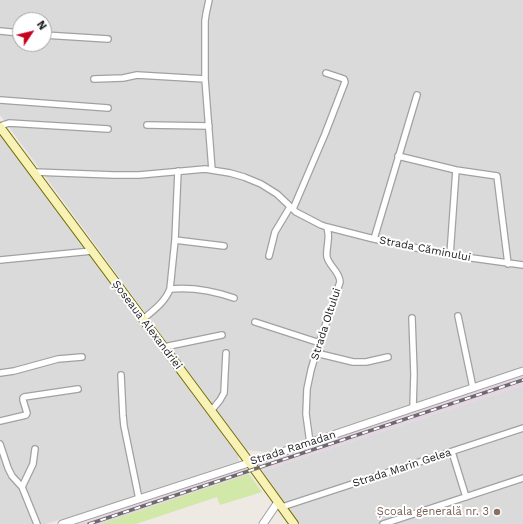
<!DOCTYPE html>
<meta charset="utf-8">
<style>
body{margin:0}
#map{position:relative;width:523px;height:524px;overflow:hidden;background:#eee9e3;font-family:"Work Sans",sans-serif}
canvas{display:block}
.north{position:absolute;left:12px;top:12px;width:40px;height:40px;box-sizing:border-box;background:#fff;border:1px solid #a5a5a5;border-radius:50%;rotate:55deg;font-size:11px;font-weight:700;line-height:16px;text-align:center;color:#1d1d1d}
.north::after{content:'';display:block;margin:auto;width:14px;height:18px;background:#c8021e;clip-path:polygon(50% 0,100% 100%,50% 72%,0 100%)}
</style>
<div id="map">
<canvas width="523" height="524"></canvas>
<div class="north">N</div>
</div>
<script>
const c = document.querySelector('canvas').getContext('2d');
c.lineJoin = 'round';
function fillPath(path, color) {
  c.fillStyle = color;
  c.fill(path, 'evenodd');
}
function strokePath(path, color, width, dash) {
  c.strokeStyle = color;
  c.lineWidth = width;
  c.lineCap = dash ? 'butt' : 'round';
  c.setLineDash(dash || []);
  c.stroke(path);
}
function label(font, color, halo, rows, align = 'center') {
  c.font = font + ' "Work Sans",sans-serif';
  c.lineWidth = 4;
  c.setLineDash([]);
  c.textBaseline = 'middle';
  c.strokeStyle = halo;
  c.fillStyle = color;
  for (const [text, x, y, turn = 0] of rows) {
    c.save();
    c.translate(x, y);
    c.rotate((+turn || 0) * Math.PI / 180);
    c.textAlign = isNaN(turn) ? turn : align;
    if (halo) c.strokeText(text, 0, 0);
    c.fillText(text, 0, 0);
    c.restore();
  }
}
fillPath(new Path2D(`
 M0 0H523V367L266 452 246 450 0 115ZM20 20H44V44H20Z
 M0 132 233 447 238 454 239 461 84 513 45 524H0Z
 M523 385V524H300L262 471Z`), '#dbdada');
fillPath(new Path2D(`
 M523 375V385L262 471 257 463Z
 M245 468 249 474 133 513 100 524H78Z`), '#e7d5e6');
fillPath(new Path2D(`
 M249 474 262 492 220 505 217 497 136 524H100Z`), '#d1e8a9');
const minor = new Path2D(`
 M209 0 206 14 205 21V79L212 170
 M0 31 20 33
 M44 35 108 39
 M94 79 123 78 137 75 205 79
 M0 100 108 108
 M147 125 209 126
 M0 126 9 123 108 129
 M398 156 456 170 497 176 508 264
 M34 172 114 175H139L205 169 230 173 244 177 261 184 277 194 296 212 321 225 327 227 374 239 450 255 523 265
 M293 209 325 134 345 82 344 79 326 73
 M374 239 417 95
 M175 240 224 246
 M450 255 456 170
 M269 256 275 232 290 207
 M0 260 92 251
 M170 289C192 287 214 291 234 298
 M458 316 473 388
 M412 318 414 374 413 408
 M143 319C154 310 165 302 170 289L175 240 178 171
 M255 322 320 343
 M164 347 222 335
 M316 353 353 362H366L388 357
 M0 373 14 371 58 359 82 357
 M121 375 123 416 124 426 139 499
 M211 411 220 400 224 393 226 353
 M0 421 26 415 27 413 23 400V398L24 397 78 389
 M310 443 306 414 307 389 311 370 316 353 340 282C340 272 329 266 327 257 326 251 328 246 328 240 329 236 328 232 327 227
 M0 444 8 468 12 476 22 487 37 524
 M452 452 466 497
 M22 487 33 464 35 449
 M282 507 523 428
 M383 524 523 478`);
const tertiary = new Path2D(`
 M62 524 267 457 523 371
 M263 524 278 502`);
const secondary = new Path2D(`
 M0 127 247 459 294 524`);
strokePath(minor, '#a1a1a1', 8);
strokePath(tertiary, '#a1a1a1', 9);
strokePath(secondary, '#726e06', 10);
strokePath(minor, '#fff', 5.5);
strokePath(tertiary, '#fff', 7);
strokePath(secondary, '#f8f2b6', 8);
const rail = new Path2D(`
 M89 524 523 380`);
strokePath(rail, '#6b6b6b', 3.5);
strokePath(rail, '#fff', 2, [6]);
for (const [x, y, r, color] of [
 [497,512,4,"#8d6e63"]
]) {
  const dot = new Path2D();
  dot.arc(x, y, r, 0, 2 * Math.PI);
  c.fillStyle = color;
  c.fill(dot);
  strokePath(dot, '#fff', 1.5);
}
label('11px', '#1d1d1d', '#fff', [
 ["Strada Căminului",425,249,11],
 ["Strada Oltului",326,324,-72],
 ["Șoseaua Alexandriei",147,325,53],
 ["Strada Ramadan",293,448,-18],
 ["Strada Marin Gelea",402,468,-18]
]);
label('11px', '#785e54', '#fff', [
 ["Școala generală nr. 3",489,512]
], 'right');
</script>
